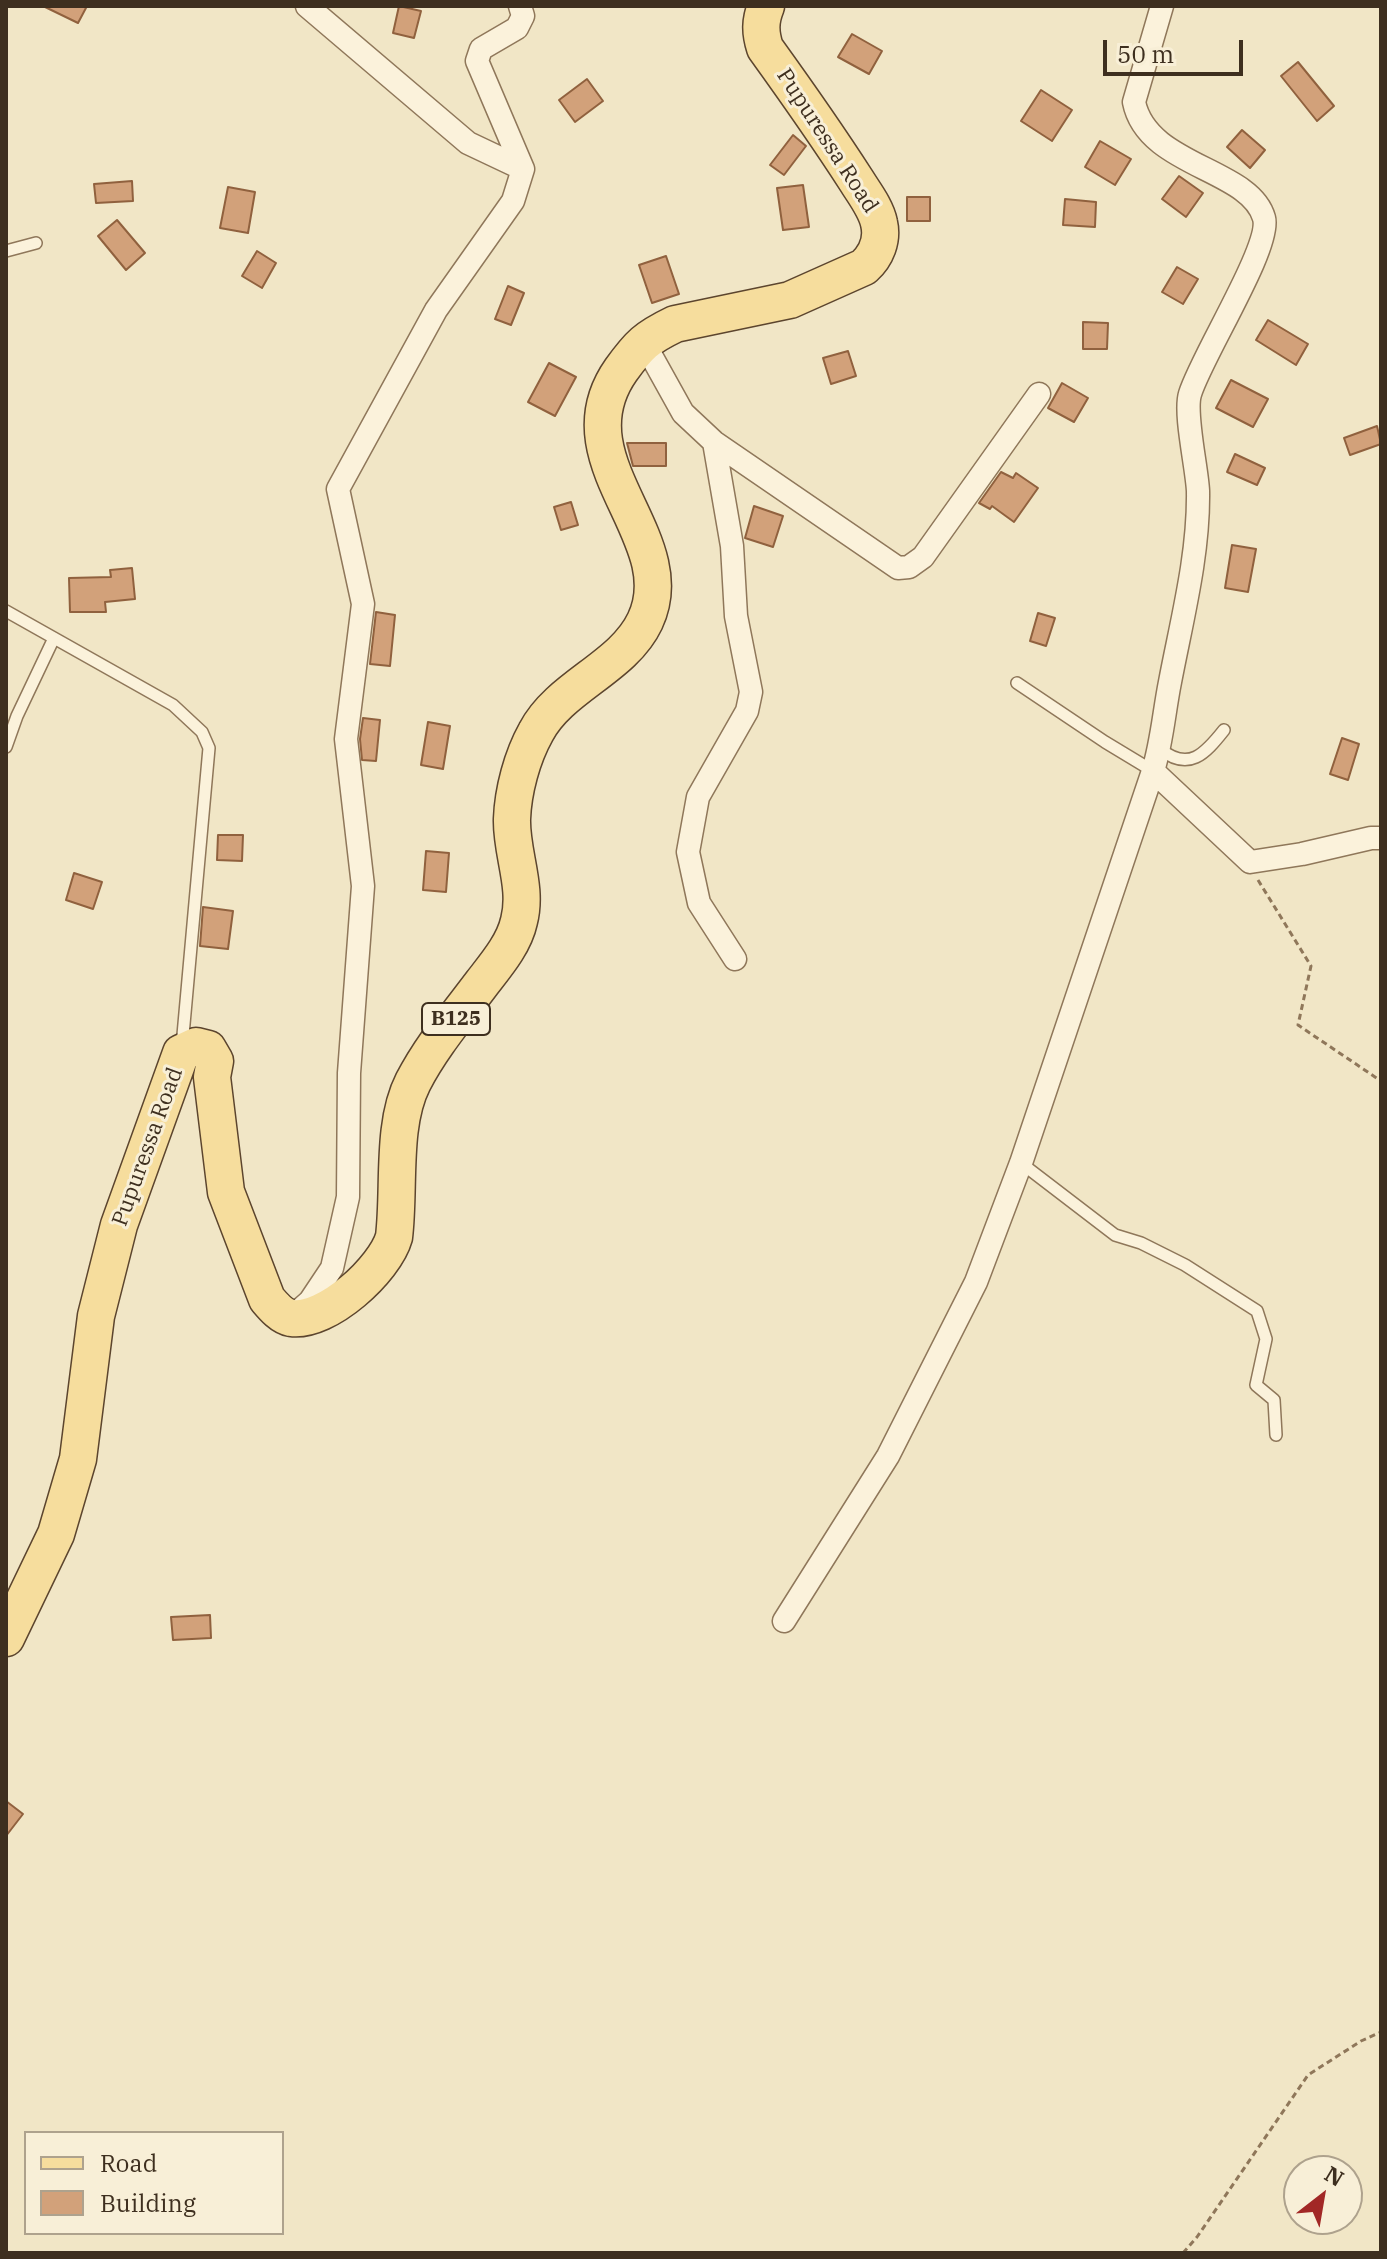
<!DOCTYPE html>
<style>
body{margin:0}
#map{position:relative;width:1387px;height:2259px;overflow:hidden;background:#f1e6c6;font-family:"IBM Plex Serif",serif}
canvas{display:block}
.frame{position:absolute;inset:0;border:8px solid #3e2f1f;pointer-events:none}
.legend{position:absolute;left:24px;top:2131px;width:260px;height:104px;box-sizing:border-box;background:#f8efd7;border:2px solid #aea28d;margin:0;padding:10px 14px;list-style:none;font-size:24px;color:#3e2f1f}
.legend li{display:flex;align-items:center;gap:16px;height:40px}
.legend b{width:40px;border:2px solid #aea28d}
.north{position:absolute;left:1283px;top:2155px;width:80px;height:80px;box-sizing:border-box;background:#f8efd7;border:2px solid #aea28d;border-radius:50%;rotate:31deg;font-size:22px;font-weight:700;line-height:32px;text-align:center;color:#3e2f1f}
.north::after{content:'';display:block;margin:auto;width:28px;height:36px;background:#a22826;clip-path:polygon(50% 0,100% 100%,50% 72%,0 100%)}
.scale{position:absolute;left:1103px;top:40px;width:140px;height:36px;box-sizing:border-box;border:4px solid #3e2f1f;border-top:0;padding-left:10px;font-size:24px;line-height:28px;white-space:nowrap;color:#3e2f1f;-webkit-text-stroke:6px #f8efd7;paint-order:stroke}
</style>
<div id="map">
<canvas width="1387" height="2259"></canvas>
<div class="frame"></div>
<ul class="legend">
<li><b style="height:10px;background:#f6dd9d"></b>Road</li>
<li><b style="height:22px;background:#d2a17a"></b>Building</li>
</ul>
<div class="north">N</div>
<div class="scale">50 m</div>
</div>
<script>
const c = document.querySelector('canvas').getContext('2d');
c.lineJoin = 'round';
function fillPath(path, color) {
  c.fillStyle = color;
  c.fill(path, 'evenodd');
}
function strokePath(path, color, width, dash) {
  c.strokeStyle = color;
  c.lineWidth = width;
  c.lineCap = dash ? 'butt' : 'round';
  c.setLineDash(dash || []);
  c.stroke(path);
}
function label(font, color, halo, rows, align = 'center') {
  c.font = font + ' "IBM Plex Serif",serif';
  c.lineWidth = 6;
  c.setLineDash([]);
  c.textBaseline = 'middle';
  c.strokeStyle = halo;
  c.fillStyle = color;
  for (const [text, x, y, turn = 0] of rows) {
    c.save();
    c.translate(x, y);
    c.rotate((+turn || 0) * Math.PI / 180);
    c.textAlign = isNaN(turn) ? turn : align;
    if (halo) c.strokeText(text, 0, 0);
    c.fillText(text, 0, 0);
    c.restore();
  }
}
const building = new Path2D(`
 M43 6H87L78 23Z
 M399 6 421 11 414 38 393 33Z
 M852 34 882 51 869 74 838 57Z
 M1298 62 1334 106 1317 121 1281 76Z
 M587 79 603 101 575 122 559 100Z
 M1041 90 1072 110 1052 141 1021 121Z
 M1242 130 1265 150 1250 168 1227 147Z
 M793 135 806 146 784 175 770 165Z
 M1100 141 1131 159 1115 185 1085 167Z
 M1179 176 1203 193 1186 217 1162 199Z
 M132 181 133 201 96 203 94 184Z
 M803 185 809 227 783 230 777 188Z
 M228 187 255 192 248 233 220 228Z
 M907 197H930V221H907Z
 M1065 199 1096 202 1095 227 1063 225Z
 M117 220 145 253 126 270 98 236Z
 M257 251 276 263 262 288 242 276Z
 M666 256 679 294 652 303 639 265Z
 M1177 267 1198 279 1183 304 1162 292Z
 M508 286 524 293 511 325 495 319Z
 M1268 320 1308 344 1296 365 1256 340Z
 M1083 322 1108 323 1107 349H1083Z
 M848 351 856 376 831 384 823 358Z
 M549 363 576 377 555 416 528 402Z
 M1231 380 1268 399 1253 427 1216 408Z
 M1062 383 1088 398 1074 422 1048 408Z
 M1377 426 1381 444 1350 455 1344 438Z
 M627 443H666V466H633Z
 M1235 454 1265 468 1257 485 1227 472Z
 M1001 472 1013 478 1016 473 1038 488 1014 522 992 506 990 509 979 503Z
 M571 502 578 525 561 530 554 507Z
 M754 506 783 516 773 547 745 538Z
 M1232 545 1256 549 1248 592 1225 588Z
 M132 568 135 599 105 602 106 612H70L69 578 111 577 110 570Z
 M376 612 395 615 390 666 370 664Z
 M1038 613 1055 618 1046 646 1030 641Z
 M363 718 380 720 376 761 362 760 360 739Z
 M428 722 450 726 443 769 421 765Z
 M1342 738 1359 744 1348 780 1330 774Z
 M218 835H243L242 861 217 860Z
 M426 851 449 853 446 892 423 890Z
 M74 873 102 882 93 909 66 900Z
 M203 907 233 911 228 949 200 946Z
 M210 1615 211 1638 173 1640 171 1617Z
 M6 1801 23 1814 6 1836Z`);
fillPath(building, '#d2a17a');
strokePath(building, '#90613e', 2);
const service = new Path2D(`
 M6 251 36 243
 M6 611 173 705 202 732 209 748 182 1046
 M1017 683 1105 742 1153 771
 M6 747 17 716 54 638
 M1160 749C1189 772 1205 754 1224 730
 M1021 1163 1115 1235 1141 1243 1185 1265 1257 1311 1266 1339 1256 1385 1274 1400 1276 1435`);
const minor = new Path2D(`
 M307 6 468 143 523 169
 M1162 6 1134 102C1147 167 1250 168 1264 218 1272 246 1201 357 1190 394 1184 413 1197 468 1198 491 1199 555 1182 619 1170 682 1164 712 1162 742 1153 771L1250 862 1302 854 1371 838H1381
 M643 341 683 413 714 442 898 568 909 567 923 557 1039 394
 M714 442 732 546 736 616 751 692 747 711 698 797 688 852 699 903 735 959
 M293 1316 310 1301 332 1268 348 1197 349 1073 363 886 346 739 363 604 338 489 436 310 513 201 523 169 477 61 481 49 517 28 523 16 520 6
 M784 1621 888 1456 976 1282 1021 1163 1153 771`);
const primary = new Path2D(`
 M6 1638 56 1534 78 1459 96 1316 119 1225 181 1053 196 1046 208 1049 215 1061 212 1077 226 1192 267 1299C273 1306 281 1316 291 1318 327 1323 385 1269 394 1237 400 1189 391 1125 413 1082 431 1047 458 1015 482 983 496 965 514 944 519 921 528 887 511 853 512 819 513 791 522 757 536 732 560 686 623 668 645 621 685 537 557 461 621 370 639 345 646 338 675 324L790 300 864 267C876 256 883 240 879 223 876 208 864 193 856 180 827 135 796 91 765 48 760 32 760 21 766 6`);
strokePath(service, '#8f775a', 14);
strokePath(minor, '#8f775a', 25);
strokePath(primary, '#5c452e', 39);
strokePath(new Path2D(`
 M1258 880 1311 966 1298 1025 1381 1081
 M1183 2253 1197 2237 1308 2075 1361 2041 1381 2032`), '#8f775a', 3, [6, 4]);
strokePath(service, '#fbf2db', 11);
strokePath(minor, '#fbf2db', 22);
strokePath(primary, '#f6dd9d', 36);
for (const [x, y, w] of [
 [456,1019,68]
]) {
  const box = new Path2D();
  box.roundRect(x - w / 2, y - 16, w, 32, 6);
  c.fillStyle = '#f8efd7';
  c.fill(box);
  strokePath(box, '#3e2f1f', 2);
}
label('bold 20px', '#3e2f1f', null, [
 ["B125",456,1019]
]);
label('22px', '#3e2f1f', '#f8efd7', [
 ["Pupuressa Road",827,141,57],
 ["Pupuressa Road",148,1147,-70]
]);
</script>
